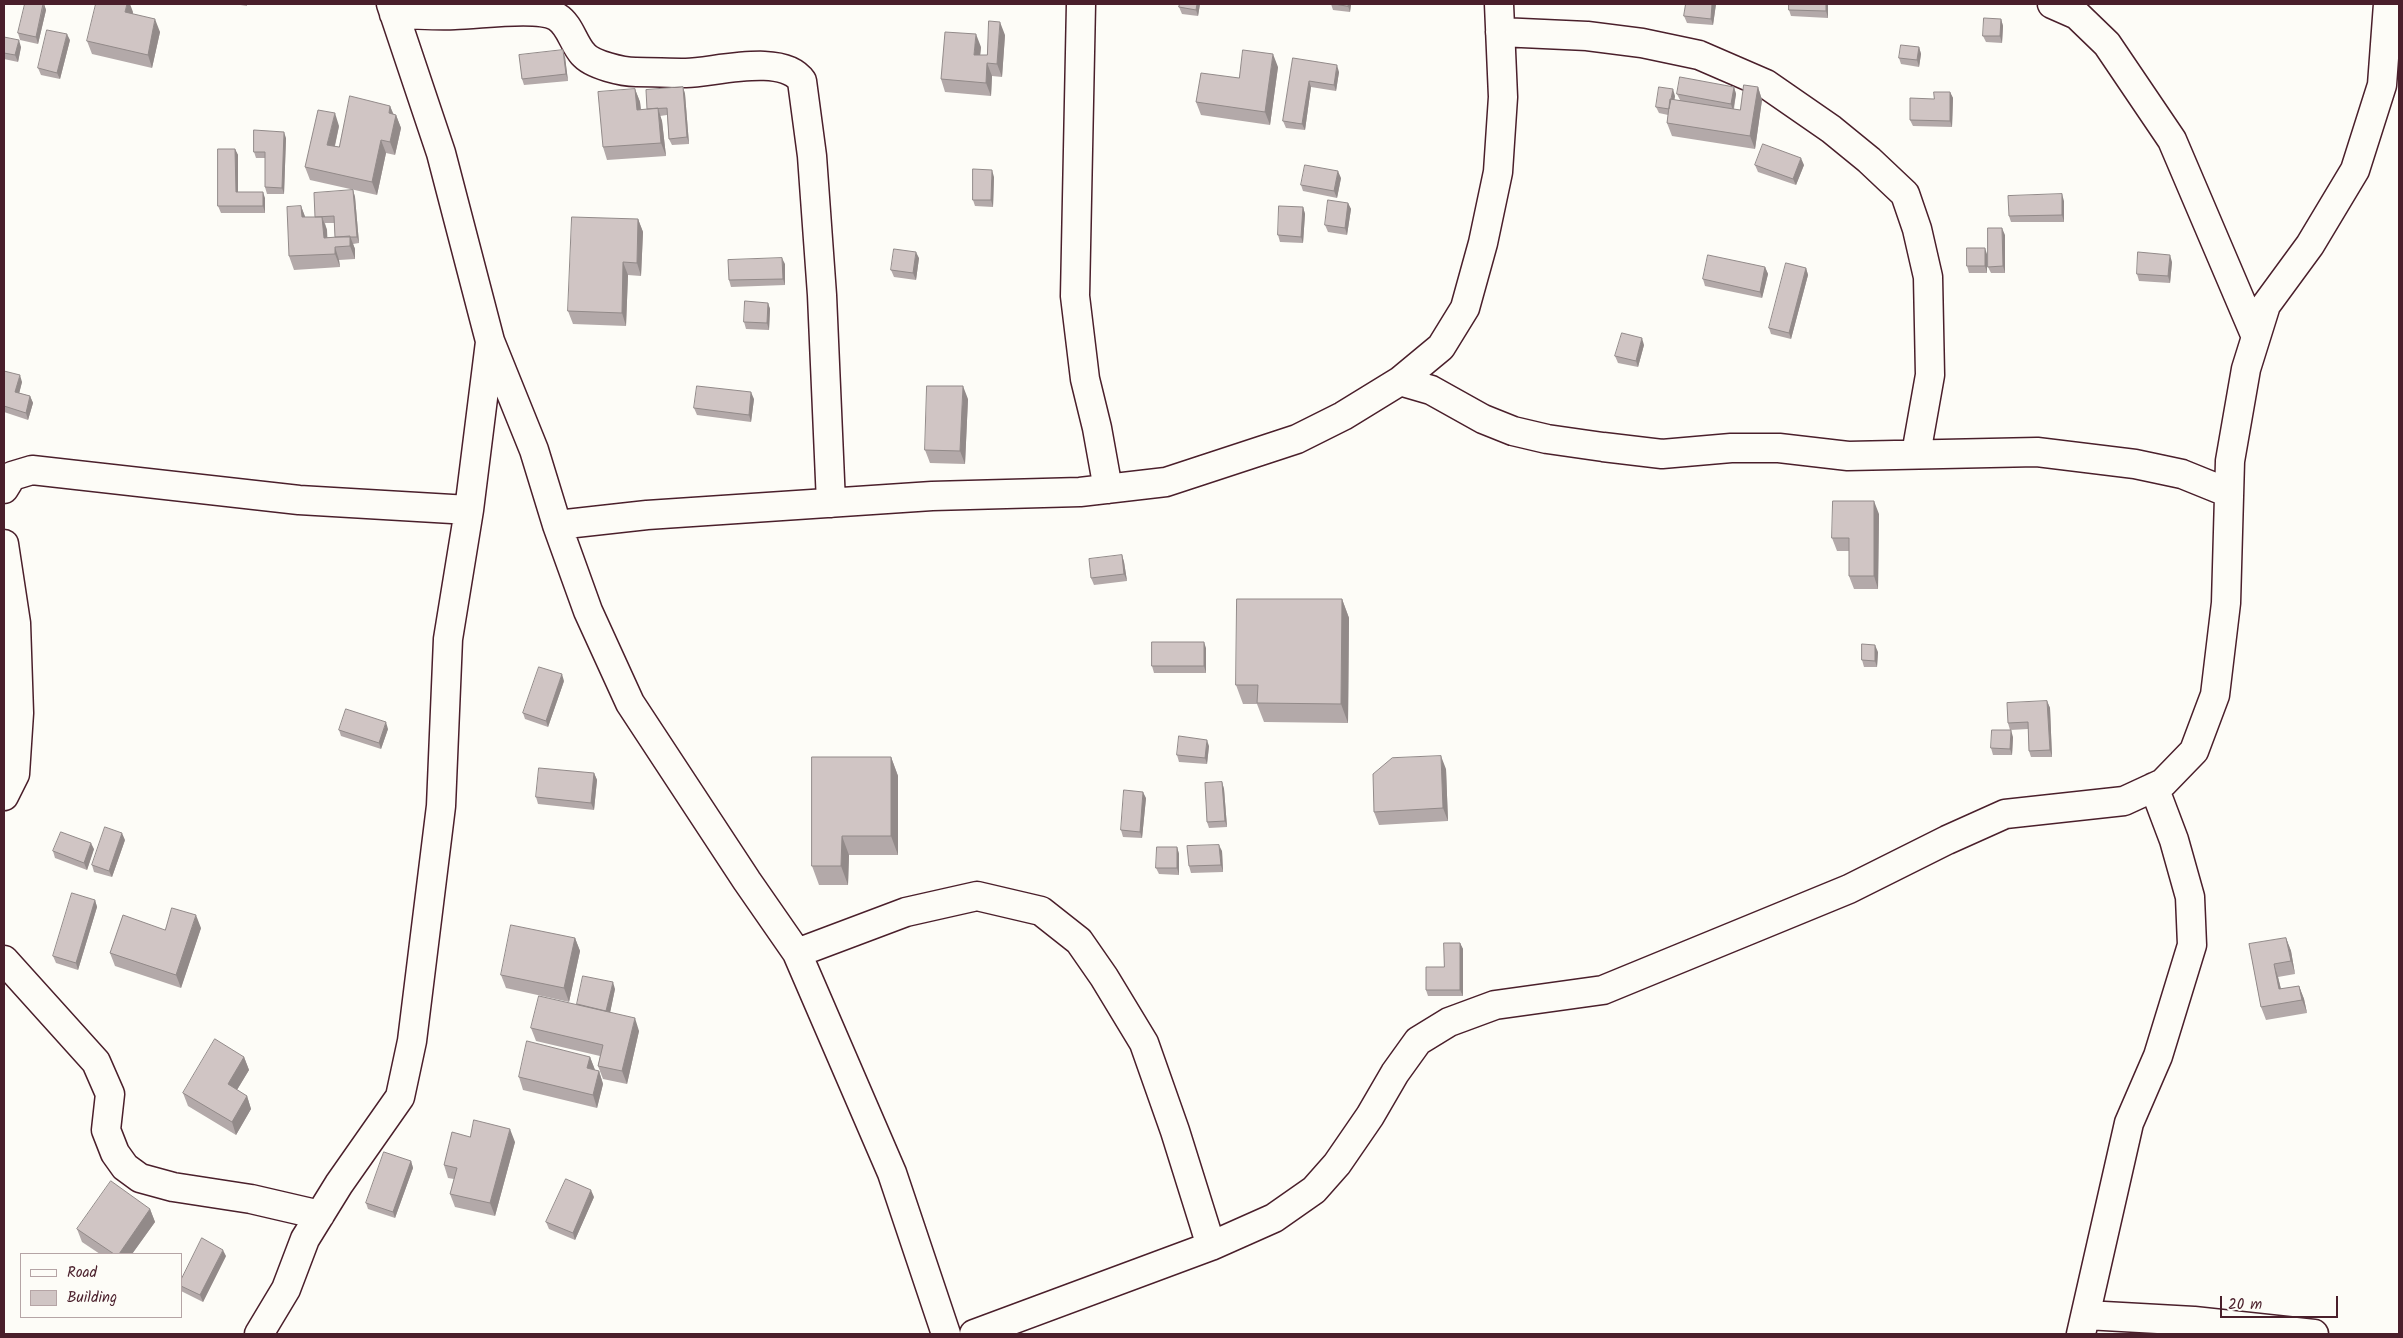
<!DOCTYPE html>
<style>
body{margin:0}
#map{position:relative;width:2403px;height:1338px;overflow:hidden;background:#fdfcf7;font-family:Kalam,sans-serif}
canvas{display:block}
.frame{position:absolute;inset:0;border:5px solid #4a1f2b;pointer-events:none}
.legend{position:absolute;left:20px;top:1253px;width:162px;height:65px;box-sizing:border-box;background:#fdfcf7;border:1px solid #b5a4a5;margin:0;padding:6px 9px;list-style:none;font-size:15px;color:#4a1f2b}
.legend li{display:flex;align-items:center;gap:10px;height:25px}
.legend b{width:25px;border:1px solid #b5a4a5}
.scale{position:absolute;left:2220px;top:1296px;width:118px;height:22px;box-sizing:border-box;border:2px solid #4a1f2b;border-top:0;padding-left:6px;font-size:15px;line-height:18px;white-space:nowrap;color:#4a1f2b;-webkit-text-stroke:4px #fdfcf7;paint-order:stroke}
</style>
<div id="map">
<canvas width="2403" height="1338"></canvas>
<div class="frame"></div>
<ul class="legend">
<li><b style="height:6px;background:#fdfcf7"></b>Road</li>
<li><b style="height:14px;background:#d0c5c4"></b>Building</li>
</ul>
<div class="scale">20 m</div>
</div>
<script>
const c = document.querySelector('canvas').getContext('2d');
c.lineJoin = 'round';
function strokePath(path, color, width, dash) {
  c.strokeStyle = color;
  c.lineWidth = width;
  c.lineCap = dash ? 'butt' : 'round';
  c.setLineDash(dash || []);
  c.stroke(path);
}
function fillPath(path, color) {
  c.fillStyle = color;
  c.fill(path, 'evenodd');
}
const minor = new Path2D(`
 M391 4 441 153 490 341 534 450 557 525 588 611 630 703 747 881 797 953 892 1173 946 1334
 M1081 4 1075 296 1085 379 1097 428 1108 489
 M2052 4 2077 15 2107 44 2172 140 2256 337
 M394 14C414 14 435 16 455 15 479 15 538 5 557 17 570 25 573 43 583 54 592 65 623 72 636 72 653 72 669 73 686 73 716 72 783 53 802 81L812 156 822 295 831 503
 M1500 32 1587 36 1642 43 1699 55 1766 84 1831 129 1869 160 1905 194 1917 229 1928 277 1930 375 1916 454
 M1400 381 1431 390 1483 419 1513 431 1547 439 1603 447 1662 454 1731 448H1779L1848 456 2037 452 2135 464 2182 474 2229 493
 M4 489 12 476 32 470 299 500 469 510
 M557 525 647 515 932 496 1080 492 1166 482 1297 439 1343 416 1400 381 1441 347 1465 308 1483 243 1498 172 1503 97 1499 4
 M4 544 16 623 19 713 15 774 4 796
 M797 953 906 912 977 896 1041 911 1079 941 1104 977 1144 1043 1175 1131 1211 1246
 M4 960 96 1062 110 1094 106 1130 115 1153 125 1167 140 1178 173 1187 251 1199 320 1215
 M2086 1315 2194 1321 2314 1334
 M259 1334 286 1289 305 1239 339 1184 400 1097 412 1041 441 806 448 639 469 510 490 342
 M974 1334 1211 1246 1274 1218 1314 1190 1337 1164 1370 1116 1395 1073 1418 1041 1449 1022 1495 1005 1603 990 1849 889 1947 840 2005 814 2124 801 2163 783 2194 751 2215 695 2226 603 2230 461 2246 369 2266 305 2310 245 2355 170 2382 85 2388 4
 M2081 1334 2129 1123 2158 1056 2192 945 2190 897 2174 840 2154 787`);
strokePath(minor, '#4a1f2b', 31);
strokePath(minor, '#fdfcf7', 28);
fillPath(new Path2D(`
 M44 4 46 10 38 44 20 40 18 33Z
 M234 4H247V6Z
 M1180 4H1200L1198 16 1182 14 1179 7Z
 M1331 4H1351L1350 12 1333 10Z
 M1686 4H1716L1713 25 1687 23 1684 16Z
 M1828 4V18L1791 16 1789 10Z
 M133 12V14L160 32 152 68 92 54 87 41Z
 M2001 19 2003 26 2002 43 1986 42 1983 36Z
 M1005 35 1002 77 992 76 991 96 945 92 941 79 981 47 980 55H987Z
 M4 37 21 47 18 62 4 59Z
 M70 40 60 79 41 75 38 68Z
 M1919 47 1921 54 1919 67 1901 64 1899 58Z
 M565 57 568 81 524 85 522 79Z
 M1293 58 1339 72 1336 91 1311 87 1305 130 1286 128 1283 121Z
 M1278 67 1270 125 1201 115 1196 102 1239 78Z
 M683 87 685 94 689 144 672 145 669 139 667 115 660 116 662 121 666 156 607 160 603 147 635 89 640 102 641 109H647Z
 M1734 87 1736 94 1734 109 1740 110 1758 87 1762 100 1755 149 1672 136 1667 123 1668 115 1659 113 1656 107 1675 96 1674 100H1680L1677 94Z
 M1950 92 1953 98 1952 127 1913 126 1910 120 1934 99Z
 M390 106 394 115H396L401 128 395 155 386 153 377 195 310 180 305 167 339 126 335 146 339 147Z
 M286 138 284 194H267L265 187V158H256L254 152Z
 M235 149 238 155V192L265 198V213H221L218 206Z
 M1755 165H1804L1796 185 1758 172Z
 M994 177 993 207 975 206 973 200Z
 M1341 178 1337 198 1303 191 1301 185Z
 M353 190 355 197 359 243 353 244 355 249V259L339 260 340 267 294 270 289 256 301 206 305 217H315ZM325 223H334L335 237H327V230Z
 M2064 201V222H2011L2009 216Z
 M1348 203 1351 209 1347 235 1328 232 1325 225Z
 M1303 207 1305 214 1303 243 1280 242 1278 235Z
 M638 219 643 232 641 276 628 275 626 326 573 324 568 311Z
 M2005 235V273H1991L1988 267Z
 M1987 254V273H1969L1967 266Z
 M919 258 916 280 894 277 891 270Z
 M2172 262 2170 283 2139 281 2137 274Z
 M785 264V285L731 287 729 280Z
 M1765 267 1768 274 1762 298 1705 286 1703 279Z
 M1806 268 1808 275 1791 339 1771 334 1769 328Z
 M768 303 770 309 769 330 746 329 744 322Z
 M1644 345 1638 367 1618 363 1615 356Z
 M4 371 22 382 19 393 30 396 33 403 28 420 4 412Z
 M754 399 751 422 697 415 694 408Z
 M968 399 965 464 930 463 925 450Z
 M1879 514 1878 589H1854L1849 576V551H1837L1832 538Z
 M1122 555 1124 562 1127 581 1094 585 1091 578Z
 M1342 599 1349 618 1348 723 1264 722 1257 704H1243L1236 685Z
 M1206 648V673H1154L1152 666Z
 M1878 652 1877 667H1864L1862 660Z
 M564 681 548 727 525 719 523 713Z
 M2047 701 2050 708 2052 757H2031L2029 751 2028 729 2010 730 2008 723Z
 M388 729 381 749 341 736 339 730Z
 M2013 737 2012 755H1993L1991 748Z
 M1209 746 1207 764 1179 762 1177 755Z
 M891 757 898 776V855H849L848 885H819L812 866Z
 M1446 769 1448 821 1379 825 1374 812Z
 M594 773 597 780 594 810 538 804 536 797Z
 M1222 782 1224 789 1227 827 1209 828 1207 822Z
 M1146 798 1142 838 1123 837 1121 830Z
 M125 840 112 877 94 872 92 865Z
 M1177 847 1179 854V875L1159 874 1156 868Z
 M94 849 87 870 55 858 53 851Z
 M1222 851 1223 872 1191 873 1189 866Z
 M95 900 97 907 78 970 56 963 53 956Z
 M201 928 181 988 115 966 110 953 165 930Z
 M575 938 580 951 569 1002 506 988 501 975Z
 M2286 938 2291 951 2295 974 2278 977 2281 989 2299 986 2304 999 2307 1013 2266 1020 2261 1007 2249 944Z
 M1460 943 1463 949V996H1428L1426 990 1444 967Z
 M615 989 610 1012 639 1031 627 1084 603 1079 598 1066 600 1056 536 1041 531 1028 577 1004Z
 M244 1057 249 1070 237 1090 247 1096 251 1109 236 1135 188 1106 183 1093Z
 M590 1057 595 1070 599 1071 603 1084 597 1108 523 1090 519 1077Z
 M470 1137 515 1142 495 1216 455 1207 450 1194 454 1179 448 1178 444 1165Z
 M411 1161 413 1168 395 1218 368 1209 366 1203Z
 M594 1197 575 1240 549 1229 546 1222Z
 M150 1209 155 1222 132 1254H100L82 1242 77 1229Z
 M226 1256 203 1302 181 1291V1280Z`), '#b3a9a9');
fillPath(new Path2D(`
 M44 4 46 10 38 44 36 37Z
 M127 4H130L133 12 130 25 125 12Z
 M1197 4H1200L1198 16 1196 10Z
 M1348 4H1351L1350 12 1348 6Z
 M1712 4H1716L1713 25 1711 19Z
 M1826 4H1828V18L1826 11Z
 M155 19 160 32 152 68 148 55Z
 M2001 19 2003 26 2002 43 2000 36Z
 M1000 22 1005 35 1002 77 997 64Z
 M67 34 70 40 60 79 57 73Z
 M976 34 981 47 979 68 974 55Z
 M19 40 21 47 18 62 15 55Z
 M1919 47 1921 54 1919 67 1917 60Z
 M563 50 565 57 568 81 566 74Z
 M1273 54 1278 67 1270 125 1265 112Z
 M987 63 992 76 991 96 986 83Z
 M1337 65 1339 72 1336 91 1334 85Z
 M1309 81 1311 87 1305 130 1302 124Z
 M683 87 685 94 689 144 687 137Z
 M1734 87 1736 94 1733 111 1731 104Z
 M1758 87 1762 100 1755 149 1750 136Z
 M635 89 640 102 642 123 637 110Z
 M1673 89 1675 96 1672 115 1669 109Z
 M1950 92 1953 98 1952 127 1950 121Z
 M390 106 395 119 389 113Z
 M658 108 662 121 666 156 661 143Z
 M335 113 339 126 332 158 327 145Z
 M396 115 401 128 395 155 390 142Z
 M284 132 286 138 284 194 282 188Z
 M381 140 386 153 377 195 372 182Z
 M235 149 238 155V198L236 192Z
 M1801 158 1804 165 1796 185 1793 179Z
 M992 170 994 177 993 207 991 200Z
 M1338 171 1341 178 1337 198 1334 191Z
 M353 190 355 197 359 243 357 237Z
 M263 192 265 198V213L263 206Z
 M2062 194 2064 201V222L2062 215Z
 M1348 203 1351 209 1347 235 1345 228Z
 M301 206 306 219 302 217Z
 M1303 207 1305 214 1303 243 1301 237Z
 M322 217 327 230 328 251 324 238Z
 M638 219 643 232 641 276 637 263Z
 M2002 228 2005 235V273L2003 266Z
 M350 236 355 249V259L350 246Z
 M335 247 339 260 340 267 335 254Z
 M1985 248 1987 254V273L1985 266Z
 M916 252 919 258 916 280 913 273Z
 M2170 255 2172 262 2170 283 2168 276Z
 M782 258 785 264V285L783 279Z
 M623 262 628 275 626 326 622 313Z
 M1765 267 1768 274 1762 298 1760 292Z
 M1806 268 1808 275 1791 339 1789 333Z
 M768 303 770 309 769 330 767 323Z
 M1642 338 1644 345 1638 367 1636 361Z
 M20 375 22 382 18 398 15 392Z
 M963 386 968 399 965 464 960 451Z
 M751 392 754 399 751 422 749 415Z
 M30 396 33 403 28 420 26 413Z
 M1874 501 1879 514 1878 589 1874 576Z
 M1122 555 1124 562 1127 581 1124 574Z
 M1342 599 1349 618 1348 723 1341 704Z
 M1204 642 1206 648V673L1204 666Z
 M1875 645 1878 652 1877 667 1875 661Z
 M562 674 564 681 548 727 546 721Z
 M2047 701 2050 708 2052 757 2050 750Z
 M386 722 388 729 381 749 379 743Z
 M2011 730 2013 737 2012 755 2010 749Z
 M1207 740 1209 746 1207 764 1205 758Z
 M1441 756 1446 769 1448 821 1443 808Z
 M891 757 898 776V855L891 836Z
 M594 773 597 780 594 810 591 803Z
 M1222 782 1224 789 1227 827 1225 821Z
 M1143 792 1146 798 1142 838 1140 832Z
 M122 833 125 840 112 877 109 871Z
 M842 836 849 855 848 885 841 866Z
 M91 843 94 849 87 870 84 863Z
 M1219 845 1222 851 1223 872 1221 865Z
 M1177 847 1179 854V875L1177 868Z
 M95 900 97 907 78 970 76 963Z
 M196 915 201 928 181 988 176 975Z
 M575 938 580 951 569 1002 564 988Z
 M2286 938 2291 951 2295 974 2291 961Z
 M1460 943 1463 949V996L1460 990Z
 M2274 964 2278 977 2284 1002 2279 989Z
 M613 982 615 989 609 1018 606 1011Z
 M2299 986 2304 999 2307 1013 2302 1000Z
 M635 1018 639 1031 627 1084 622 1071Z
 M244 1057 249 1070 232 1098 228 1084Z
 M590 1057 595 1070 587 1068Z
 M599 1071 603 1084 597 1108 593 1095Z
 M247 1096 251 1109 236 1135 232 1122Z
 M510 1129 515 1142 495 1216 490 1203Z
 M411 1161 413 1168 395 1218 393 1212Z
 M591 1190 594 1197 575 1240 573 1233Z
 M150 1209 155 1222 132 1254H119Z
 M223 1250 226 1256 203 1302 200 1295Z`), '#928a89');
const building = new Path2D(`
 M25 4H43L36 37 18 33Z
 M96 4H127L125 12 155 19 148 55 87 41Z
 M1180 4H1197L1196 10 1179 7Z
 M1335 4H1348V6Z
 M1686 4H1712L1711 19 1684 16Z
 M1789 4H1826V11L1789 10Z
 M1984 18 2001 19 2000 36H1983Z
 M989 21 1000 22 997 64 987 63 986 83 941 79 945 32 976 34 974 55H987Z
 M47 30 67 34 57 73 38 68Z
 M4 37 19 40 15 55 4 53Z
 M1901 45 1919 47 1917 60 1899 58Z
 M563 50 566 74 522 79 519 55Z
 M1243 50 1273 54 1265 112 1196 102 1201 73 1239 78Z
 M1293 58 1337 65 1334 85 1309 81 1302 124 1283 121Z
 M1680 77 1734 87 1731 104 1677 94Z
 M1744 85 1758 87 1750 136 1667 123 1670 99 1740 110Z
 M683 87 687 137 669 139 667 108 647 109 646 90Z
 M1659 87 1673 89 1669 109 1656 107Z
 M635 89 637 110 658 108 661 143 603 147 598 92Z
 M1934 92H1950V121L1910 120V98L1934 99Z
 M350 96 390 106 389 113 396 115 390 142 381 140 372 182 305 167 318 110 335 113 327 145 339 147Z
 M254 130 284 132 282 188 265 187V152H254Z
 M1763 144 1801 158 1793 179 1755 165Z
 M218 149H235L236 192H263V206H218Z
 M1305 165 1338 171 1334 191 1301 185Z
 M973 169 992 170 991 200H973Z
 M353 190 357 237H335L334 216 315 217 314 193Z
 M2062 194V215L2009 216 2008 196Z
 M1328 200 1348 203 1345 228 1325 225Z
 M301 206 302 217H322L324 238 350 236V246L335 247V254L289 256 287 207Z
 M1279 206 1303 207 1301 237 1278 235Z
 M572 217 638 219 637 263 623 262 622 313 568 311Z
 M1988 228H2002L2003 266 1988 267Z
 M1967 248H1985V266H1967Z
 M894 249 916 252 913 273 891 270Z
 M2138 252 2170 255 2168 276 2137 274Z
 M1708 255 1765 267 1760 292 1703 279Z
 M782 258 783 279 729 280 728 260Z
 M1786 263 1806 268 1789 333 1769 328Z
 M745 301 768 303 767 323 744 322Z
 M1622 333 1642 338 1636 361 1615 356Z
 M4 371 20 375 15 392 30 396 26 413 4 406Z
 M697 386 751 392 749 415 694 408Z
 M927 386H963L960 451 925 450Z
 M1833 501H1874V576H1849V538H1832Z
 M1122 555 1124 574 1091 578 1089 559Z
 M1237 599H1342L1341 704 1257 703 1258 685H1236Z
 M1152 642H1204V666H1152Z
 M1862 644 1875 645V661L1862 660Z
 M539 667 562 674 546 721 523 713Z
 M2047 701 2050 750 2029 751 2028 722 2008 723 2007 703Z
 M346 709 386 722 379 743 339 730Z
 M1992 730H2011L2010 749 1991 748Z
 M1179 736 1207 740 1205 758 1177 755Z
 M1441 756 1443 808 1374 812 1373 774 1392 758Z
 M812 757H891V836H842L841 866H812Z
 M539 768 594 773 591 803 536 797Z
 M1222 782 1225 821 1207 822 1205 783Z
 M1124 790 1143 792 1140 832 1121 830Z
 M105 827 122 833 109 871 92 865Z
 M61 832 91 843 84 863 53 851Z
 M1219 845 1221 865 1189 866 1187 846Z
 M1157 847H1177V868H1156Z
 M72 893 95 900 76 963 53 956Z
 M172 908 196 915 176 975 110 953 123 915 165 930Z
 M511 925 575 938 564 988 501 975Z
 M2286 938 2291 961 2274 964 2279 989 2299 986 2302 1000 2261 1007 2249 944Z
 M1444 943H1460V990H1426V967H1444Z
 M583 976 613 982 606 1011 577 1004Z
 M539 996 635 1018 622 1071 598 1066 603 1045 531 1028Z
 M215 1039 244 1057 228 1084 247 1096 232 1122 183 1093Z
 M527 1041 590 1057 587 1068 599 1071 593 1095 519 1077Z
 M474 1120 510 1129 490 1203 450 1194 457 1168 444 1165 452 1132 470 1137Z
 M384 1152 411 1161 393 1212 366 1203Z
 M566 1179 591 1190 573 1233 546 1222Z
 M111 1181 150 1209 119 1254H114L77 1229Z
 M202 1238 223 1250 200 1295 181 1286V1280Z`);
fillPath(building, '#d0c5c4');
strokePath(building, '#928a89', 1);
</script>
